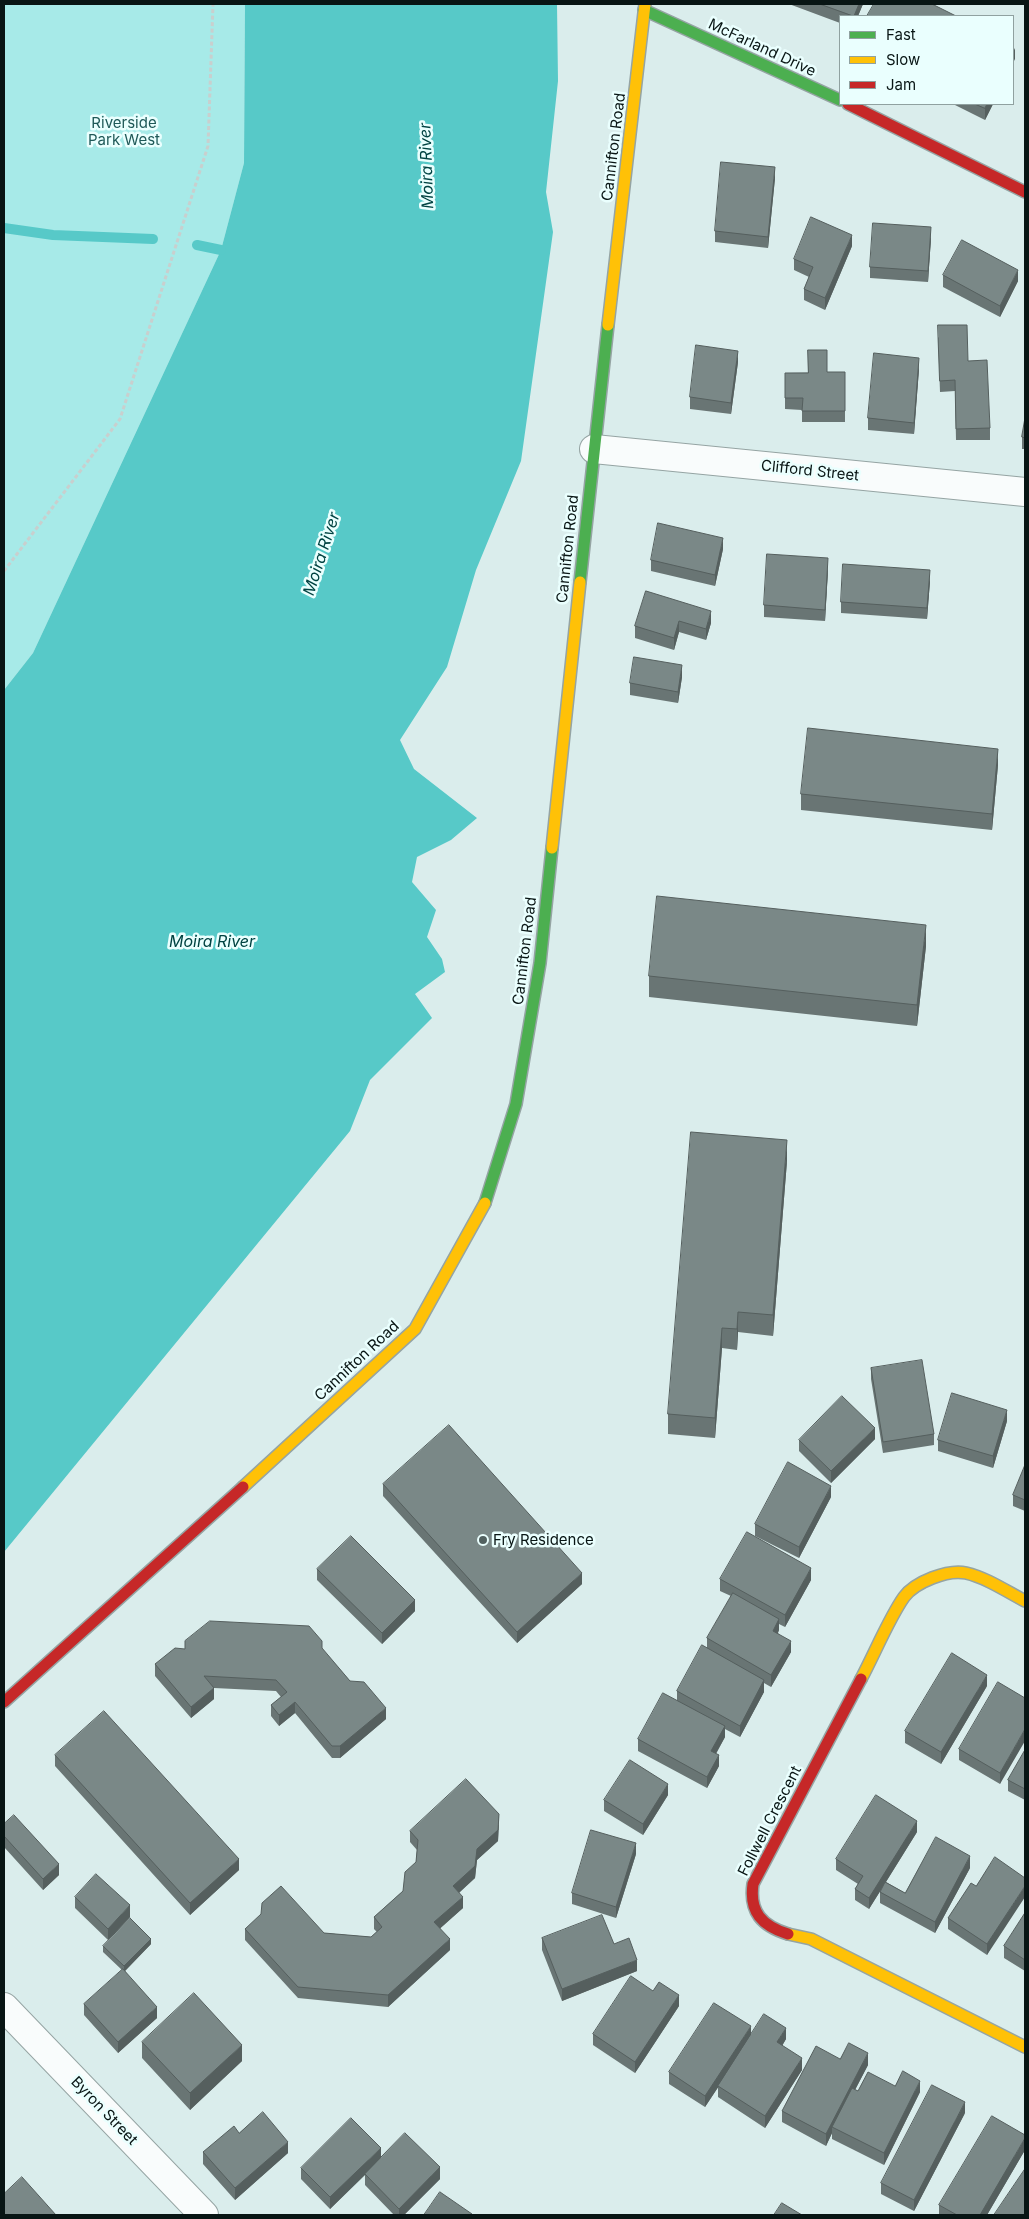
<!DOCTYPE html>
<style>
body{margin:0}
#map{position:relative;width:1029px;height:2219px;overflow:hidden;background:#daedec;font-family:Inter,sans-serif}
canvas{display:block}
.frame{position:absolute;inset:0;border:5px solid #081514;pointer-events:none}
.legend{position:absolute;left:839px;top:15px;width:175px;height:90px;box-sizing:border-box;background:#eafffe;border:1px solid #90a1a0;margin:0;padding:6px 9px;list-style:none;font-size:15px;color:#081514}
.legend li{display:flex;align-items:center;gap:10px;height:25px}
.legend b{width:25px;border:1px solid #90a1a0}
</style>
<div id="map">
<canvas width="1029" height="2219"></canvas>
<div class="frame"></div>
<ul class="legend">
<li><b style="height:6px;background:#4caf50"></b>Fast</li>
<li><b style="height:6px;background:#ffc107"></b>Slow</li>
<li><b style="height:6px;background:#c62828"></b>Jam</li>
</ul>
</div>
<script>
const c = document.querySelector('canvas').getContext('2d');
c.lineJoin = 'round';
function fillPath(path, color) {
  c.fillStyle = color;
  c.fill(path, 'evenodd');
}
function strokePath(path, color, width, dash) {
  c.strokeStyle = color;
  c.lineWidth = width;
  c.lineCap = dash ? 'butt' : 'round';
  c.setLineDash(dash || []);
  c.stroke(path);
}
function label(font, color, halo, rows, align = 'center') {
  c.font = font + ' Inter,sans-serif';
  c.lineWidth = 5;
  c.setLineDash([]);
  c.textBaseline = 'middle';
  c.strokeStyle = halo;
  c.fillStyle = color;
  for (const [text, x, y, turn = 0] of rows) {
    c.save();
    c.translate(x, y);
    c.rotate((+turn || 0) * Math.PI / 180);
    c.textAlign = isNaN(turn) ? turn : align;
    if (halo) c.strokeText(text, 0, 0);
    c.fillText(text, 0, 0);
    c.restore();
  }
}
fillPath(new Path2D(`
 M4 4H245L244 163 221 250 33 653 4 690Z`), '#a7eae8');
fillPath(new Path2D(`
 M245 4H557L558 81 546 192 553 232 521 461 476 570 447 667 400 740 414 769 477 818 451 840 417 857 412 882 436 910 427 937 442 959 445 972 415 994 432 1018 370 1080 350 1131 4 1552V690L33 653 221 250 244 163Z`), '#57c9c8');
strokePath(new Path2D(`
 M4 228 53 235 153 239
 M197 245 221 250`), '#57c9c8', 10);
const street = new Path2D(`
 M594 449 1025 492
 M4 2007 204 2215`);
const fast = new Path2D(`
 M644 10 840 100
 M580 582 608 325
 M485 1203 516 1104 540 963 552 848`);
const slow = new Path2D(`
 M608 325 645 4
 M552 848 580 582
 M243 1487 415 1329 485 1203
 M861 1679C874 1655 889 1618 904 1597 915 1582 948 1569 966 1573 987 1578 1006 1591 1025 1601
 M788 1934 811 1939 1025 2047`);
const jam = new Path2D(`
 M848 104 1025 192
 M4 1702 243 1487
 M788 1934C762 1926 749 1912 753 1884L861 1679`);
strokePath(street, '#95a4a3', 30);
strokePath(fast, '#95a4a3', 14);
strokePath(slow, '#95a4a3', 14);
strokePath(jam, '#95a4a3', 14);
strokePath(new Path2D(`
 M4 571 120 419 208 146 213 4`), '#c9cfce', 3, [4, 2.5]);
strokePath(street, '#f9fcfc', 28);
strokePath(fast, '#4caf50', 11);
strokePath(slow, '#ffc107', 11);
strokePath(jam, '#c62828', 11);
fillPath(new Path2D(`
 M789 4H863L858 16H840V23Z
 M953 104H993L985 120Z
 M775 178 768 248 715 242V231Z
 M931 238 928 282 870 278V267Z
 M852 246 825 310 804 300V289L809 277 794 270V259Z
 M943 275 1018 281 1000 317 943 287Z
 M938 337 968 361 990 428V440H956L955 391 940 392Z
 M738 362 731 414 690 409V397Z
 M919 369 914 434 868 430V418Z
 M845 372V422H802V410L785 409V373Z
 M1025 418V449H1022V437Z
 M723 549 715 586 651 571V560Z
 M828 570 825 621 764 617V605Z
 M930 581 927 619 841 613V602Z
 M646 591 711 623 706 640 679 632 674 650 635 638V626Z
 M682 677 678 703 630 695V683Z
 M998 765 992 830 801 810V794Z
 M926 946 917 1026 649 997V976Z
 M787 1161 773 1336 738 1332 737 1350 722 1348 715 1438 668 1434V1414Z
 M871 1368 934 1434V1445L883 1453 871 1379Z
 M1007 1421 993 1468 938 1451V1440Z
 M875 1439 831 1483 799 1451V1440Z
 M1025 1465V1511L1013 1506V1495Z
 M383 1484 582 1584 517 1643 383 1496Z
 M831 1497 799 1558 755 1536V1524Z
 M317 1569 415 1611 382 1644 317 1580Z
 M720 1579 811 1580 785 1627 779 1624V1630L778 1633 791 1652 771 1687 764 1683V1692L740 1737 725 1729V1737L716 1754 719 1766 707 1788 638 1751V1739L677 1700V1691L707 1648V1638L731 1596 720 1591Z
 M185 1649H322L350 1681 386 1719 340 1758H332L295 1713 279 1726 271 1716V1705L281 1697 276 1691 214 1688V1699L191 1718 155 1676V1664Z
 M987 1686 941 1764 905 1743V1731Z
 M1025 1698 1000 1784 959 1760V1749Z
 M1025 1750V1800L1008 1791V1780Z
 M55 1755 239 1870 190 1915 55 1766Z
 M668 1795 643 1835 604 1811V1800Z
 M4 1824 59 1875 43 1890 4 1847Z
 M499 1825 498 1841 477 1860 475 1878 459 1893 463 1908 440 1928 450 1950 388 2007 298 1998 245 1940V1929L324 1933 371 1937 377 1932 374 1929V1917L403 1891 416 1862 417 1850 410 1842V1831Z
 M917 1832 886 1882 905 1893 970 1868 935 1933 880 1903V1892L884 1885 869 1909 855 1900V1889L858 1884 836 1870V1859Z
 M636 1854 616 1918 572 1904V1893Z
 M1025 1878 987 1955 948 1929V1918L976 1886Z
 M75 1897 130 1917 108 1940 75 1908Z
 M1025 1913V1971L1004 1958V1946Z
 M542 1938 614 1944 637 1971 562 2001 542 1950Z
 M151 1944 125 1971 157 2018 118 2053 84 2015V2004L122 1970 103 1952V1946Z
 M653 1991 679 2006 635 2073 593 2045V2034Z
 M751 2035 786 2039 782 2046 802 2070 765 2128 718 2097V2087L705 2107 669 2084V2072Z
 M142 2042 242 2061 190 2110 142 2058Z
 M840 2059 868 2065 855 2090 858 2091 895 2086 920 2092 884 2165 832 2139V2133L826 2146 782 2122V2111Z
 M965 2113 914 2211 881 2194V2183Z
 M239 2133 288 2153 235 2200 203 2164V2152Z
 M1025 2150 987 2215H939V2205Z
 M381 2158 440 2179 404 2215H394L365 2185V2175L330 2209 301 2179V2168Z`), '#697574');
fillPath(new Path2D(`
 M859 4H863L858 16H854Z
 M1015 48V59L1013 63V52Z
 M987 104H993L985 120V108Z
 M775 167V178L768 248V237Z
 M931 227V238L928 282V271Z
 M852 235V246L825 310V298Z
 M1018 270V281L1000 317V306Z
 M738 351V362L731 414V403Z
 M919 358V369L914 434V423Z
 M723 538V549L715 586V575Z
 M828 558V570L825 621V610Z
 M930 570V581L927 619V608Z
 M711 611V623L706 640V629Z
 M679 621V632L674 650V638Z
 M682 665V677L678 703V692Z
 M998 749V765L992 830V814Z
 M926 925V946L917 1026V1005Z
 M787 1140V1161L773 1336V1315Z
 M738 1312V1332L737 1350V1329Z
 M722 1328V1348L715 1438V1418Z
 M1007 1410V1421L993 1468V1456Z
 M875 1428V1439L831 1483V1471Z
 M831 1486V1497L799 1558V1547Z
 M811 1568V1580L785 1627V1615Z
 M582 1573V1584L517 1643V1632Z
 M415 1600V1611L382 1644V1633Z
 M779 1619V1630L773 1642V1631Z
 M791 1641V1652L771 1687V1675Z
 M987 1675V1686L941 1764V1752Z
 M764 1680V1692L740 1737V1726Z
 M214 1688V1699L191 1718V1707Z
 M295 1702V1713L279 1726V1715Z
 M386 1708V1719L340 1758V1746Z
 M725 1726V1737L711 1762V1751Z
 M1025 1729V1741L1000 1784V1773Z
 M719 1755V1766L707 1788V1777Z
 M668 1784V1795L643 1835V1824Z
 M499 1814 498 1841 477 1860 475 1878 453 1898V1886Z
 M917 1821V1832L869 1909V1898Z
 M636 1843V1854L616 1918V1907Z
 M970 1856V1868L935 1933V1922Z
 M239 1859V1870L190 1915V1903Z
 M59 1864V1875L43 1890V1879Z
 M1025 1886V1897L987 1955V1944Z
 M463 1897V1908L434 1934V1922Z
 M130 1905V1917L108 1940V1929Z
 M151 1939V1944L124 1972V1966Z
 M450 1939V1950L388 2007V1995Z
 M637 1960V1971L562 2001V1989Z
 M679 1995V2006L635 2073V2062Z
 M157 2007V2018L118 2053V2042Z
 M751 2026V2038L705 2107V2096Z
 M786 2028V2039L777 2054V2042Z
 M242 2045V2061L190 2110V2093Z
 M868 2053V2065L835 2128 832 2127V2133L826 2146V2134Z
 M802 2058V2070L765 2128V2116Z
 M920 2081V2092L884 2165V2153Z
 M965 2102V2113L914 2211V2200Z
 M1025 2138V2150L987 2215H980Z
 M288 2142V2153L235 2200V2188Z
 M381 2148V2159L330 2209V2197Z
 M440 2167V2179L404 2215H399V2209Z`), '#555f5e');
const building = new Path2D(`
 M820 4H859L854 16Z
 M874 4H932L956 16H867Z
 M975 104H987L985 108Z
 M721 162 775 167 768 237 715 231Z
 M811 217 852 235 825 298 804 289 813 267 794 259Z
 M873 223 931 227 928 271 870 267Z
 M962 240 1018 270 1000 306 943 275Z
 M938 325H967L968 361 987 360 990 428 956 429 955 380 940 381Z
 M696 345 738 351 731 403 690 397Z
 M808 350H827V372H845V411H802L803 398H785V373H808Z
 M874 353 919 358 914 423 868 418Z
 M1025 418V438L1022 437Z
 M658 523 723 538 715 575 651 560Z
 M767 554 828 558 825 610 764 605Z
 M843 564 930 570 927 608 841 602Z
 M646 591 711 611 706 629 679 621 674 638 635 626Z
 M634 657 682 665 678 692 630 683Z
 M808 728 998 749 992 814 801 794Z
 M657 896 926 925 917 1005 649 976Z
 M691 1132 787 1140 773 1315 738 1312 737 1329 722 1328 715 1418 668 1414Z
 M922 1360 934 1434 883 1442 871 1368Z
 M952 1393 1007 1410 993 1456 938 1440Z
 M842 1396 875 1428 831 1471 799 1440Z
 M449 1425 582 1573 517 1632 383 1484Z
 M788 1462 831 1486 799 1547 755 1524Z
 M1025 1465V1500L1013 1495Z
 M747 1532 811 1568 785 1615 720 1579Z
 M351 1536 415 1600 382 1633 317 1569Z
 M733 1593 779 1619 773 1631 791 1641 771 1675 707 1638Z
 M210 1621 309 1626 322 1641V1648L350 1681 364 1682 386 1708 340 1746H332L295 1702 279 1715 271 1705 287 1692 276 1680 204 1676 214 1688 191 1707 155 1664 175 1648 185 1649V1641Z
 M702 1645 764 1680 740 1726 677 1691Z
 M952 1653 987 1675 941 1752 905 1731Z
 M998 1682 1025 1698V1729L1000 1773 959 1749Z
 M663 1693 725 1726 711 1751 719 1755 707 1777 638 1739Z
 M104 1711 239 1859 190 1903 55 1755Z
 M1025 1750V1789L1008 1780Z
 M630 1760 668 1784 643 1824 604 1800Z
 M466 1779 499 1814 498 1830 477 1849 475 1866 453 1886 463 1897 434 1922 450 1939 388 1995 298 1987 245 1929 261 1914 262 1903 281 1886 324 1933 371 1937 382 1927 374 1917 403 1891 405 1872 416 1862 418 1840 410 1831Z
 M876 1795 917 1821 869 1898 855 1889 863 1876 836 1859Z
 M14 1815 59 1864 43 1879 4 1836V1824Z
 M591 1830 636 1843 616 1907 572 1893Z
 M936 1837 970 1856 935 1922 880 1892 885 1882 905 1893Z
 M995 1857 1025 1878V1886L987 1944 948 1918 971 1883 976 1886Z
 M96 1874 130 1905 108 1929 75 1897Z
 M1025 1913V1960L1004 1946Z
 M602 1915 614 1944 629 1938 637 1960 562 1989 542 1938Z
 M130 1918 151 1939 124 1966 103 1946Z
 M123 1969 157 2007 118 2042 84 2004Z
 M631 1976 653 1991 659 1982 679 1995 635 2062 593 2034Z
 M194 1993 242 2045 190 2093 142 2042Z
 M714 2003 751 2026 705 2096 669 2072Z
 M764 2014 786 2028 777 2042 802 2058 765 2116 718 2086Z
 M849 2043 868 2053 826 2134 782 2111 816 2046 840 2059Z
 M903 2071 920 2081 884 2153 832 2127 852 2088 858 2091 868 2072 895 2086Z
 M932 2085 965 2102 914 2200 881 2183Z
 M263 2112 288 2142 235 2188 203 2152 234 2126 239 2133Z
 M992 2116 1025 2135V2138L980 2215H957L939 2205Z
 M351 2118 381 2148 330 2197 301 2168Z
 M405 2133 440 2167 399 2209 365 2174Z
 M1025 2169V2215H994Z
 M22 2177 56 2215H4V2194Z
 M440 2192 472 2214 471 2215H424Z
 M782 2203 802 2215H774Z`);
fillPath(building, '#7a8887');
strokePath(building, '#555f5e', 1);
for (const [x, y, r, color] of [
 [483,1540,5,"#526160"]
]) {
  const dot = new Path2D();
  dot.arc(x, y, r, 0, 2 * Math.PI);
  c.fillStyle = color;
  c.fill(dot);
  strokePath(dot, '#eafffe', 2);
}
label('15px', '#081514', '#eafffe', [
 ["McFarland Drive",762,48,25],
 ["Cannifton Road",614,147,-83],
 ["Clifford Street",810,471,6],
 ["Cannifton Road",568,549,-84],
 ["Cannifton Road",525,951,-83],
 ["Cannifton Road",357,1361,-43],
 ["Follwell Crescent",770,1821,-63],
 ["Byron Street",104,2111,46]
]);
label('15px', '#1f5958', '#eafffe', [
 ["Riverside",124,123],
 ["Park West",124,140]
]);
label('15px', '#081514', '#eafffe', [
 ["Fry Residence",493,1540]
], 'left');
label('italic 16px', '#004342', '#eafffe', [
 ["Moira River",427,166,-92],
 ["Moira River",322,554,-72],
 ["Moira River",212,942]
]);
</script>
